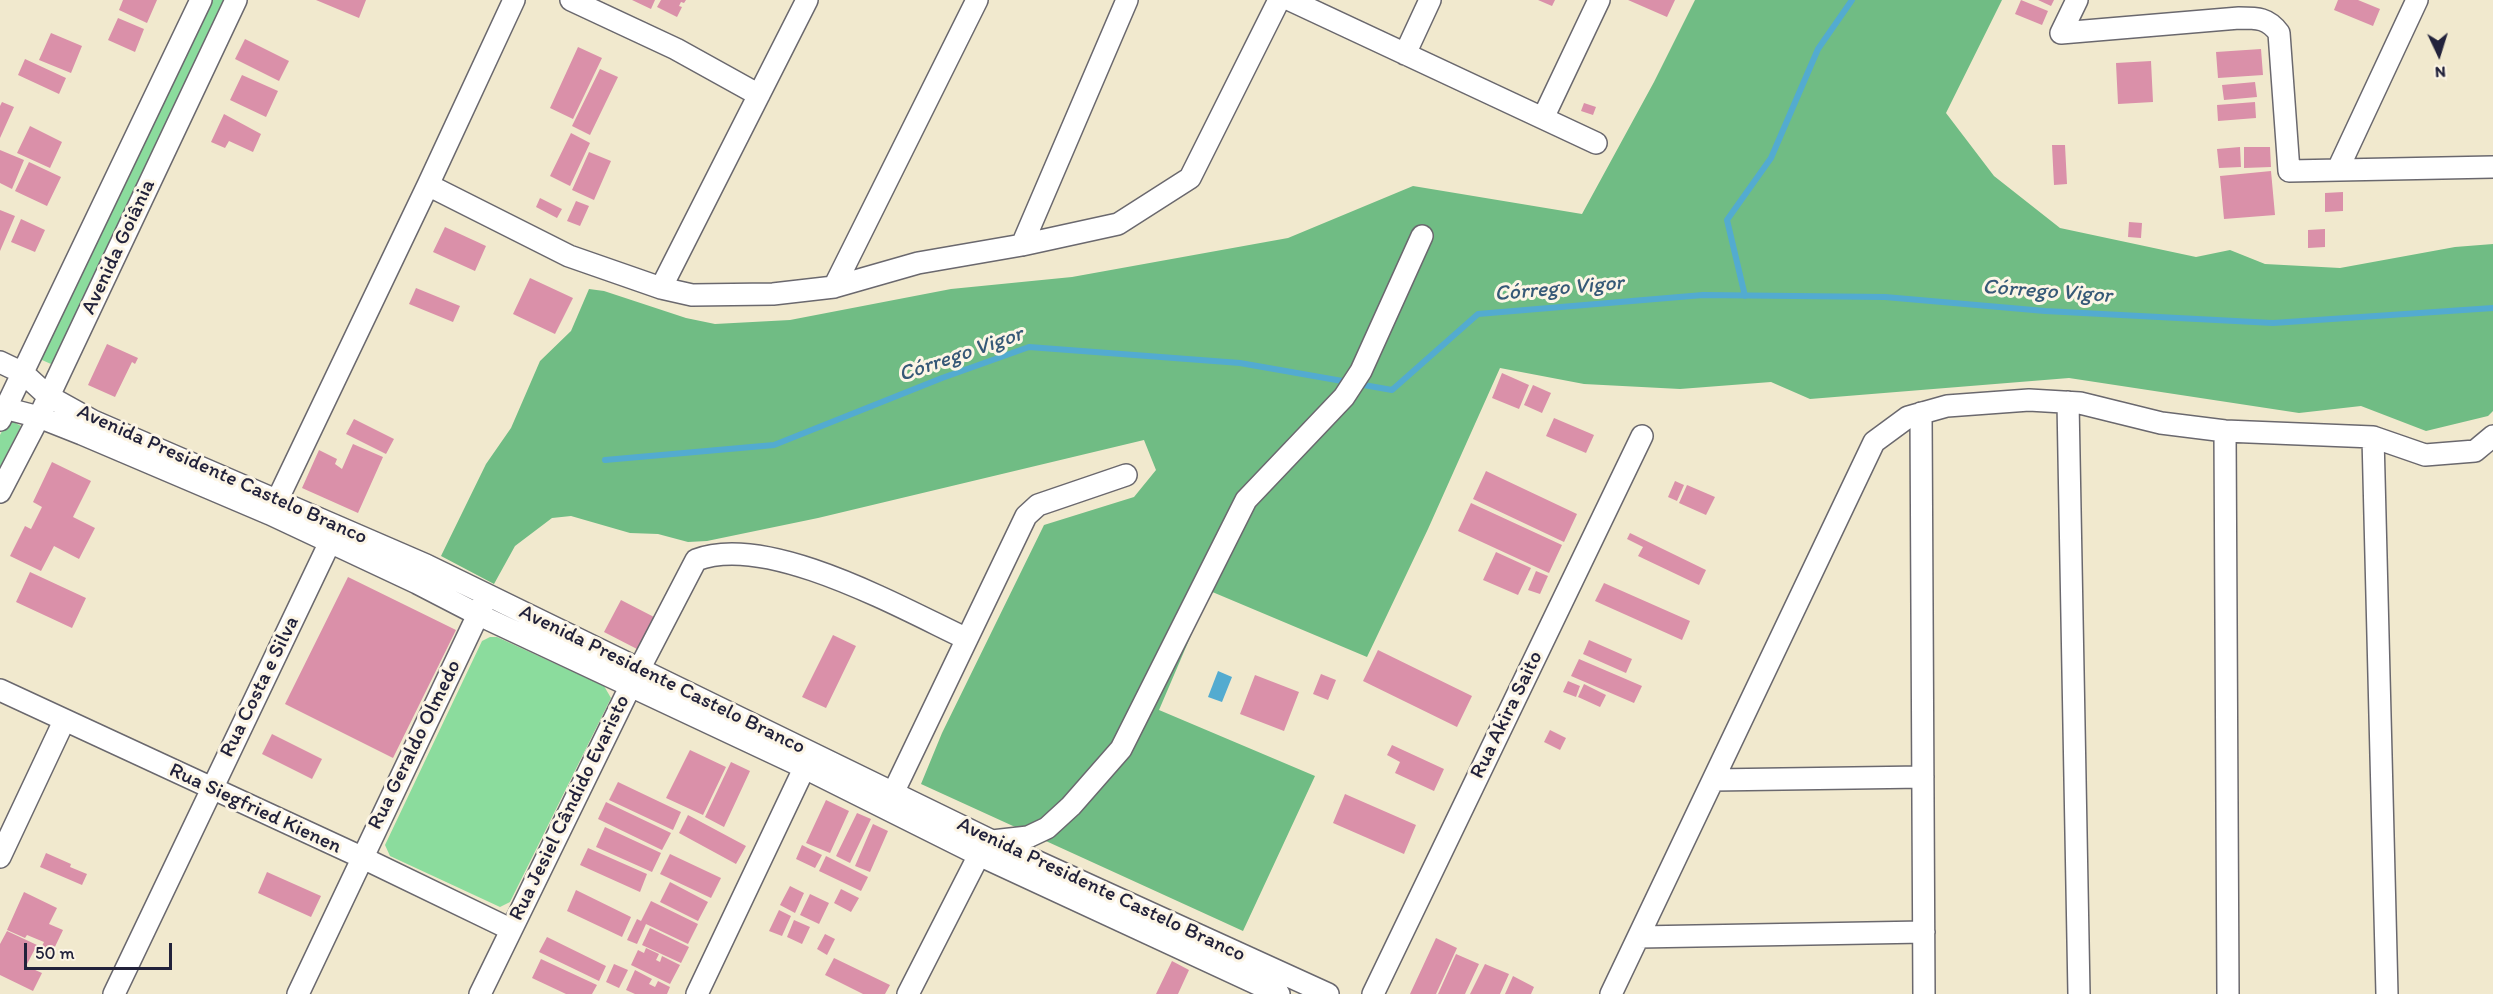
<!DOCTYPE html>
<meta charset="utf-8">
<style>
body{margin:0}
#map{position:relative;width:2493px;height:994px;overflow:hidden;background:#f1e9ce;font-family:Itim,sans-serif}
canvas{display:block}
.north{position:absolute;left:2409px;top:24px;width:60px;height:60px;-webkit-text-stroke:4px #fcf5e5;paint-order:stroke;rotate:176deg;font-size:16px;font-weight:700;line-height:24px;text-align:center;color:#22223b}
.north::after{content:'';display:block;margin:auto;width:21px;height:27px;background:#22223b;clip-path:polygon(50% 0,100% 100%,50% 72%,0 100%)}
.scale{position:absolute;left:24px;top:943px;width:148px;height:27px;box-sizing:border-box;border:3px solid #22223b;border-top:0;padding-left:8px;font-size:18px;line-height:21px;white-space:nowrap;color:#22223b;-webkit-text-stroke:4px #fcf5e5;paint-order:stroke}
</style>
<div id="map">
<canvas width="2493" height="994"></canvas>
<div class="north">N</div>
<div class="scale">50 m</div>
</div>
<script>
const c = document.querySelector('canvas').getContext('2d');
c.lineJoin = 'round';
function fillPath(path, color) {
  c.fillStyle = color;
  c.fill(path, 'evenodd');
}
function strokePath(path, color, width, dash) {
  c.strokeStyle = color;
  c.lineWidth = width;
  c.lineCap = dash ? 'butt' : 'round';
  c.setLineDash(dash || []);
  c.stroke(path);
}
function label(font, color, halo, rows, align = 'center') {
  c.font = font + ' Itim,sans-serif';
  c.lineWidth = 6;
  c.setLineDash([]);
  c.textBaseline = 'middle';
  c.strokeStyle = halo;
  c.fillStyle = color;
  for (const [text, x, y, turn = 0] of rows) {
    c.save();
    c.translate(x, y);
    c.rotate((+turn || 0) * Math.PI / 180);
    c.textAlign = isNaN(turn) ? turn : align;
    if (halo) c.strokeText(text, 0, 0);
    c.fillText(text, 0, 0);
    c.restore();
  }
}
fillPath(new Path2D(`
 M210 0H229L55 362 51 364 42 360 40 355Z
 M8 419 21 426 0 467V435Z
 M490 637H497L604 686 611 698 510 902 500 907 390 856 385 845 482 641Z`), '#8bdc9d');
fillPath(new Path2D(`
 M1695 0H2002L1946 113 1994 176 2060 228 2196 257 2230 250 2265 264 2340 268 2455 247 2493 244V411L2488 416 2426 431 2361 406 2299 413 2069 378 1810 399 1771 382 1680 389 1584 384 1500 368 1428 529 1367 657 1210 591 1159 710 1315 776 1243 931 921 784 942 733 1044 525 1134 497 1156 470 1144 440 818 518 707 541 688 542 658 534 630 533 571 516 552 518 515 546 494 584 441 556 486 464 511 428 540 361 571 331 589 289 604 291 686 318 715 324 790 320 951 289 1072 277 1288 238 1413 186 1582 214 1654 82Z`), '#70bc84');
fillPath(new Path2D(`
 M1218 671 1232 677 1222 702 1208 697Z`), '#53abd0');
strokePath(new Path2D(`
 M1745 296 1727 220 1771 158 1818 49 1852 0
 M1358 384 1392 390 1478 314 1703 295 1885 297 2045 311 2273 323 2493 308
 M605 460 774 445 942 378 1029 347 1240 363 1348 382`), '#53abd0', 6);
fillPath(new Path2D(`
 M123 0H157L147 23 119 10Z
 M316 0H366L359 18Z
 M632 0H655L651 9Z
 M661 0H686L684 3 681 2 679 6 682 7 677 17 657 7Z
 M1538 0H1555L1552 6Z
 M1628 0H1675L1667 17Z
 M2021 0 2048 11 2042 25 2015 14Z
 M2038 0H2054L2051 6Z
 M2338 0H2358L2380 9 2373 26 2334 10Z
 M118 18 144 29 135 52 108 40Z
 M51 33 82 46 71 73 39 60Z
 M245 39 289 61 279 81 235 59Z
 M578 47 602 58 573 119 550 108Z
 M2261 49 2263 75 2218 78 2216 52Z
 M25 59 66 78 59 94 18 75Z
 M2151 61 2153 102 2118 104 2116 63Z
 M600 69 618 77 590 135 572 126Z
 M242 75 278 91 266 117 230 100Z
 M2255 82 2257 97 2224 100 2222 85Z
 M2 102 14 107 0 138V106Z
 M2255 102 2256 118 2218 121 2217 105Z
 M1584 103 1596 107 1593 115 1581 111Z
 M224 114 261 134 253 152 229 141 225 148 211 142Z
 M30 126 62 142 50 168 17 153Z
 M571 133 590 143 570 186 550 176Z
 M2052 145H2065L2067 184 2054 185Z
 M2240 147 2241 167 2219 168 2217 149Z
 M2244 147H2270L2271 167 2244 168Z
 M0 150 24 160 12 189 0 183Z
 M589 152 611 161 594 200 572 190Z
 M29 162 61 177 47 206 15 191Z
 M2271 171 2275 215 2224 219 2220 176Z
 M2343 192V211L2325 212V193Z
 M540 198 562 209 557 218 536 207Z
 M576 201 589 206 580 226 567 221Z
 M0 210 15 216 0 251Z
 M21 219 45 230 35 252 11 242Z
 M2129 222 2142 223 2141 238 2128 237Z
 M445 227 486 246 475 271 433 252Z
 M2325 229V247L2308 248V230Z
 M530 278 573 298 555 334 513 314Z
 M416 288 460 306 453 322 409 304Z
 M107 344 138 358 135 364 132 362 115 397 88 385Z
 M1502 373 1529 385 1519 409 1492 398Z
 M1533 385 1551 393 1542 413 1524 405Z
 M1554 418 1594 435 1586 453 1546 436Z
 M354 419 394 439 386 454 346 434Z
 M353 444 383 457 358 513 302 488 319 450 337 459 335 464 342 469Z
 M52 462 91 481 73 517 95 528 79 559 54 546 41 571 10 556 25 526 31 529 42 507 33 502Z
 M1486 471 1577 514 1564 542 1473 499Z
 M1675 481 1684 485 1677 501 1668 497Z
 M1687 485 1715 497 1706 515 1679 503Z
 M1471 503 1562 545 1549 573 1458 531Z
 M1630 533 1706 570 1699 585 1638 556 1643 547 1627 539Z
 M1496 552 1531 568 1518 595 1483 580Z
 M1536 571 1548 576 1540 594 1528 590Z
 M30 572 86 598 72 628 16 602Z
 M348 577 456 630 393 758 285 704Z
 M1604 583 1690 621 1682 640 1595 601Z
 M621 600 654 617 637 649 604 632Z
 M833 635 856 646 826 708 802 697Z
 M1589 640 1632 659 1626 673 1583 654Z
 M1378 650 1472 696 1457 727 1363 681Z
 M1579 659 1642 686 1634 703 1571 676Z
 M1321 674 1336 680 1328 700 1313 694Z
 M1255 675 1299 692 1284 731 1240 714Z
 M1568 681 1580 686 1576 697 1563 692Z
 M1584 684 1606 695 1600 707 1578 697Z
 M1550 730 1566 738 1560 750 1544 742Z
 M272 734 322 759 312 779 262 754Z
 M1392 745 1444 769 1434 791 1395 773 1400 762 1387 755Z
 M690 750 726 767 703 815 666 798Z
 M731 762 750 771 724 827 705 817Z
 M618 782 681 812 673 830 609 800Z
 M1345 794 1416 825 1404 854 1333 823Z
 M826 800 849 811 830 853 806 843Z
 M606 802 671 833 662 850 598 819Z
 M857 813 871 819 850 863 836 856Z
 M688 815 746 846 736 864 679 833Z
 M873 824 888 831 870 872 855 866Z
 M605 827 661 853 652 872 596 847Z
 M802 845 822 855 815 868 796 859Z
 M588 848 647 874 640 892 580 865Z
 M46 853 71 864 70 867 87 874 82 885 40 867Z
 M670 854 721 878 711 898 660 874Z
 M826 856 868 877 861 891 819 871Z
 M267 872 321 896 311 917 258 893Z
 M670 882 708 902 698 921 660 902Z
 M790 886 804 893 795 913 780 905Z
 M841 889 859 898 851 912 834 903Z
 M576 890 631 917 622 937 567 911Z
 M24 892 57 908 49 924 63 930 52 953 41 948 44 942 27 935 25 938 7 930Z
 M810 894 829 903 819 924 800 915Z
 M651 901 698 924 688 944 646 924 637 944 627 940 637 919 641 921Z
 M779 910 791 916 782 936 769 931Z
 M794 920 810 927 802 944 787 937Z
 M650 928 689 947 681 963 642 945Z
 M7 931 37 945 26 966 42 973 33 991 0 975V944Z
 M825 934 835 939 827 955 817 949Z
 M547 937 606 966 599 981 539 952Z
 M1436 938 1457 948 1436 994H1410Z
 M646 948 659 954 656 960 660 962 662 956 680 965 670 984 631 965 638 950 644 953Z
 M1456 954 1479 964 1465 994H1438Z
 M834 958 890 985 885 994H863L825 975Z
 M541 959 597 985 592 994H566L532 978Z
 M1172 961 1189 970 1178 994H1156Z
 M614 964 628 970 619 988 606 982Z
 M1485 964 1509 974 1500 994H1470Z
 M635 970 652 979 649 984 655 987 658 981 670 987 667 994H635L626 990Z
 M1513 976 1534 987 1531 994H1505Z`), '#da90a9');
const minor = new Path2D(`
 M571 0 676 49 759 95
 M1290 0 1596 143
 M2061 33 2239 18C2258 18 2268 18 2279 33L2289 171 2493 167
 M2061 33 2077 0
 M1405 54 1430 0
 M1543 118 1599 0
 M2338 169 2417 0
 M428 185 569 256 661 288 692 295 773 294 834 287 918 263 1022 245 1118 224 1190 178 1279 0
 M1022 245 1127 0
 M834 287 977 0
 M661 288 807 0
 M0 362 23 373 48 396 93 421 426 565 992 841 1328 994
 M2068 402 2079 994
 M0 407 39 417 82 434 270 514 417 583 477 614 803 767 979 855 1279 994
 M1921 413 1924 994
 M0 420 201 0
 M2225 431 2228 994
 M2373 437 2387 994
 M0 492 39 417 236 0
 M272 511 428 185 514 0
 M0 690 361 857 510 929
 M1713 780 1923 777
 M893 793 1026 516 1038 505 1126 475
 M0 857 64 721
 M1639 937 1924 932
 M114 994 330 542
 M298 994 484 602
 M480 994 631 685 696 560C767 532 901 608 967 639
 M697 994 810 756
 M908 994 979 855 992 841 1028 837 1047 828 1071 806 1121 749 1246 500 1344 397 1361 371 1422 236
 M1373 994 1642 436
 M1611 994 1874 442 1908 417 1947 406 2029 400 2080 403 2161 423 2225 431 2373 437 2425 455 2475 451 2493 436`);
strokePath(minor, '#6a686e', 24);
strokePath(minor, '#fff', 21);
label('21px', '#22223b', '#fcf5e5', [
 ["Avenida Goiânia",119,247,-65],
 ["Avenida Presidente Castelo Branco",222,475,24],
 ["Avenida Presidente Castelo Branco",662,680,26],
 ["Rua Costa e Silva",260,687,-64],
 ["Rua Akira Saito",1507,715,-64],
 ["Rua Geraldo Olmedo",415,745,-64],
 ["Rua Jesiel Cândido Evaristo",570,808,-64],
 ["Rua Siegfried Kienen",255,809,25],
 ["Avenida Presidente Castelo Branco",1101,890,25]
]);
label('italic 22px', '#365977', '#fcf5e5', [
 ["Córrego Vigor",1559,289,-5],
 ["Córrego Vigor",2047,292,4],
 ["Córrego Vigor",961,355,-19]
]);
</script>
